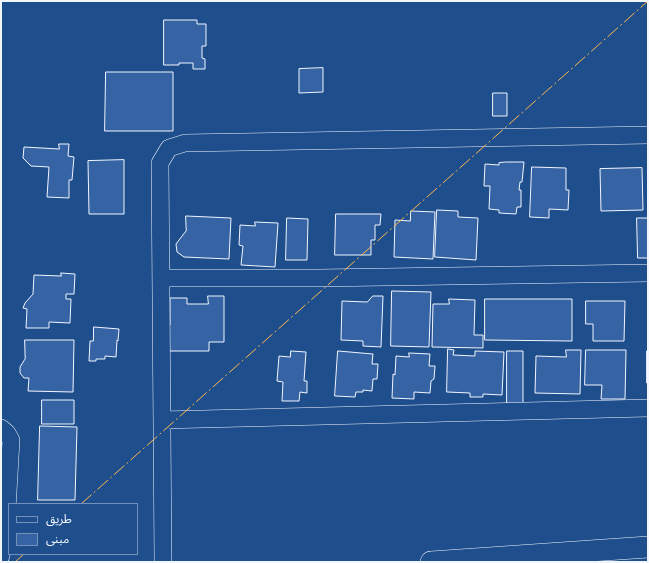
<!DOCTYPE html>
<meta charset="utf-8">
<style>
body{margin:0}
#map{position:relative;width:649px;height:563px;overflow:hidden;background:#1f4e8c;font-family:Poppins,"Noto Sans Arabic",sans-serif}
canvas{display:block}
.frame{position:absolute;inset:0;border:2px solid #f2f6ff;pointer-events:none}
.legend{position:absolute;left:8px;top:503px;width:130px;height:52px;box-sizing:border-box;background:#1f4e8c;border:1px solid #7391ba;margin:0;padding:5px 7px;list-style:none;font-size:12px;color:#f2f6ff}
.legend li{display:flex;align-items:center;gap:8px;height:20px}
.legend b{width:20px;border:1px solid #7391ba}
</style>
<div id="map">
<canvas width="649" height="563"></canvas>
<div class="frame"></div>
<ul class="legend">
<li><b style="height:5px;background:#1f4e8c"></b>طريق</li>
<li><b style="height:11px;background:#3563a3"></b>مبنى</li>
</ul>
</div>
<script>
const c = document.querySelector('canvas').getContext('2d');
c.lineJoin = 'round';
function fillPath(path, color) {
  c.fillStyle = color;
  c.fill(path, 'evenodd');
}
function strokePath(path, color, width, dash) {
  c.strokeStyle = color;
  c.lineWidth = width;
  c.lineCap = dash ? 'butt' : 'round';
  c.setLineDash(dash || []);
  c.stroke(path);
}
const building = new Path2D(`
 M164 20H197V24H206V46H202V58L205 59V69H193V63H179V65H164Z
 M323 68V92L299 93V69Z
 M106 72H173V131H105Z
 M493 93H507V116H493Z
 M59 144H69L68 156 74 157 72 180H69V198L47 197 49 167 31 166 23 158 24 147 59 149Z
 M124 160V214H89L88 161Z
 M506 162H524L522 182H520L519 190H521V207H517L516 214 499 213V210L489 209 490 186H484L485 164 499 165V163Z
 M532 167 566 168V190H569L568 210 549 209V218L530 217Z
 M642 168 643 210 601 211 600 169Z
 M437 210 458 211V217L478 218 476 260 435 257Z
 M411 211 435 212 433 259 394 257 395 220 410 221Z
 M336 214H381L380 225H375V240H371V255H335Z
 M186 216 231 218 229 259 184 257 177 252 176 244 186 231Z
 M287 218 308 219 307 260H286Z
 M637 218H648V258H638Z
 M255 222 278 223 275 267 241 265 243 246 239 245 240 225 255 226Z
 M61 273 75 274 74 294H66V299H71L70 323 49 322V328H26L27 309 23 308 25 303 33 294 34 275 61 276Z
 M392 291 431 292 429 347 391 346Z
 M208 296H224V342H209V351H166L165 325H170V298H187V304H208Z
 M373 296H383L381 347 363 346V341L341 340 342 301 367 302Z
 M449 299 475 300 474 335H483V348L432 347 433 304H449Z
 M485 299H572V341L485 340Z
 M586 301H625L624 341H593V324H586Z
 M94 327 119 329 118 341 117 340 116 357 105 356V359H96V361H89L90 341H93Z
 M25 340H74L73 392 28 391 29 378H24L20 373V367L25 359Z
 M448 349 454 350 453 355 475 356V351L504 352 502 395 483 394V397H470V393L447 392Z
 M566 350H581L580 394 535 393 536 356 566 357Z
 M586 350H626L625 399H601L602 385H585Z
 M291 351 306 352 304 381H307V393L300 392 299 401H282L283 382 277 381 279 356 290 357Z
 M338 351 373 354 372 364H378L377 379H373L372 391 363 390V392H356L355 397 335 396Z
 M507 351H523V404H507Z
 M647 351H648V383H647Z
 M409 353 430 354 429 366H435L434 379 431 381 430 393 414 392V399L392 398 393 374 395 375 396 356 409 357Z
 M42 400H74V424H42Z
 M40 426 77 427 75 500H38Z`);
fillPath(building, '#3563a3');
strokePath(building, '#f2f6ff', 1);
const minor = new Path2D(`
 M161 278H319L648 273
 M162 420 648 408
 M1 428 7 433 11 440 7 509 1 556
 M163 562 160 163 169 148 185 143 648 135`);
const tertiary = new Path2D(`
 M431 562 648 547`);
strokePath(minor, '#f2f6ff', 18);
strokePath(tertiary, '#f2f6ff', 22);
strokePath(minor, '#1f4e8c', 17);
strokePath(tertiary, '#1f4e8c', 21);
strokePath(new Path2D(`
 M81 504 648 1
 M15 562 24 554`), '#ffb74d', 1, [14, 3, 2, 3]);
</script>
